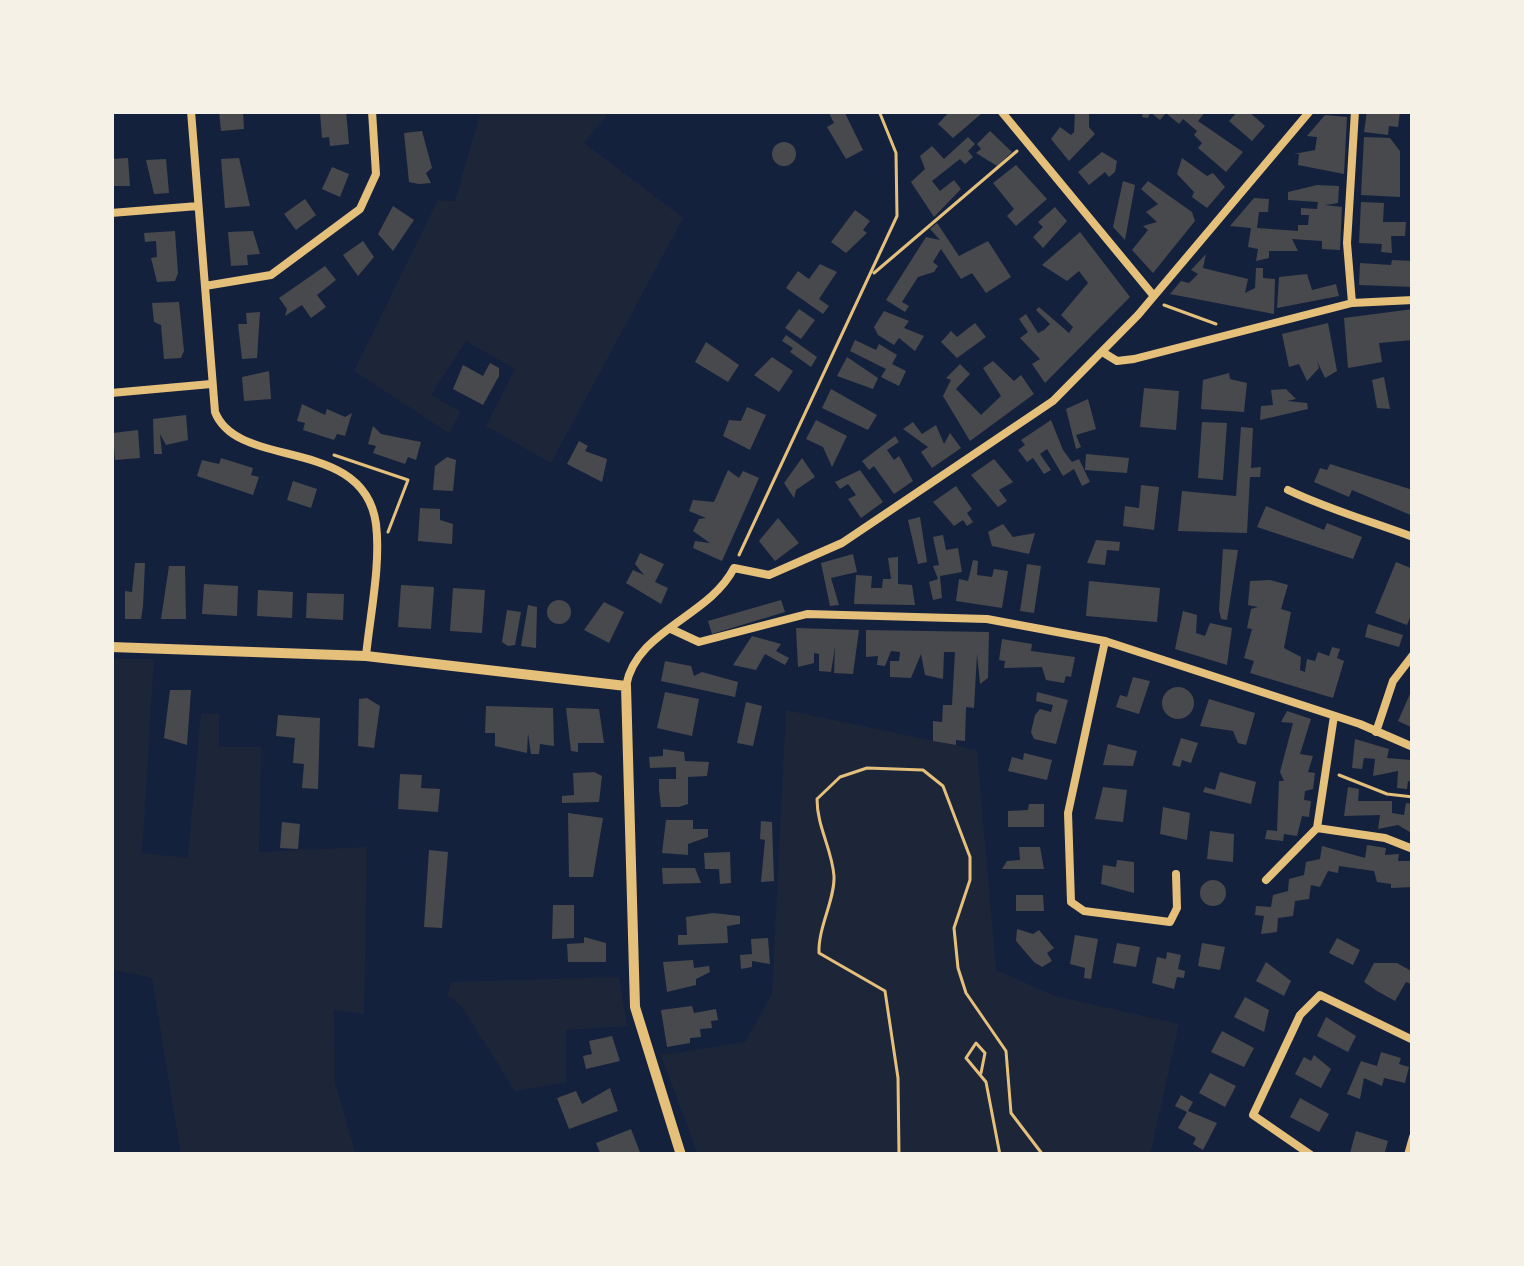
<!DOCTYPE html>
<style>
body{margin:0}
#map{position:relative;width:1524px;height:1266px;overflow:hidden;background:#14213d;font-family:Signika,sans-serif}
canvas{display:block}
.frame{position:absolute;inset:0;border:114px solid #f6f1e7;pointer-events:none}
</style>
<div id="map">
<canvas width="1524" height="1266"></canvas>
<div class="frame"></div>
</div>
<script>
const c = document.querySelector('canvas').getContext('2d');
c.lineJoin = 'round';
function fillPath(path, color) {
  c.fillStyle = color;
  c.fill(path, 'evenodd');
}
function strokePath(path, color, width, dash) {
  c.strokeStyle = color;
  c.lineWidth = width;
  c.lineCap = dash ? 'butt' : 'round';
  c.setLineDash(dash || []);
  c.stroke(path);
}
fillPath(new Path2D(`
 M481 111H610L584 143 683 218 551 463 486 426 515 369 466 341 431 395 461 412 449 433 354 371 438 200 455 201Z
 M111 659H154L142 853 188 858 201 714H219V747H261L259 852 367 847 364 1014 334 1010 335 1083 356 1155H181L152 978 111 969Z
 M786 710 977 750 996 970 1055 996 1179 1024 1150 1155H698L661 1055 745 1042 772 994Z
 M619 977 627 1026 566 1030V1082L515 1091 462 1007 447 995 451 982Z`), '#1d2539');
fillPath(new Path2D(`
 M219 111H243L244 129 221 131Z
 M346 111 349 144 330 146 329 137 322 138 320 113Z
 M828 111H844L863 150 846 159 827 127 834 123Z
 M950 111H978L981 114 953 138 938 124Z
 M1075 111H1089V127L1095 134 1069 161 1051 139 1060 127 1071 135 1074 132Z
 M1143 111H1206L1198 121 1243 152 1226 172 1198 148 1202 143 1194 135 1197 131 1183 119 1179 124 1166 113 1160 120 1150 112 1148 118 1142 117Z
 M1238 111H1248L1265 126 1252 141 1229 121Z
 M1367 111H1400L1398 127 1389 126 1388 135 1364 132Z
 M1325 115 1347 117 1344 174 1298 165 1299 154H1294L1315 150 1317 137 1307 136Z
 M422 131 432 168 426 173 431 183 419 184 409 182 404 133Z
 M990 131 1012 152 997 166 976 153 981 149 977 144Z
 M968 137 975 144 968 151 973 157 965 164 960 159 932 181 940 191 954 180 961 189 934 217 911 182 925 169 920 156 932 146 944 159Z
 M1364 137 1390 138 1400 151V197L1361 195Z
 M772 154a12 12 0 1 1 24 0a12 12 0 1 1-24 0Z
 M1102 152 1117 161 1115 172 1109 177 1105 172 1089 185 1078 172Z
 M128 158 130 186H111V159Z
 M239 158 250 206 225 208 221 159Z
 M1182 158 1207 176 1213 173 1225 187 1207 208 1192 197 1194 192 1177 174Z
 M166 159 169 193 154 194 146 160Z
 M1016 165 1047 199 1016 226 1007 216 1014 209 993 183Z
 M332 167 349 174 340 197 322 189Z
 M1123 181 1135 185 1125 240 1113 227Z
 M1148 181 1192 212 1195 221 1153 273 1132 250 1148 230 1143 226 1157 222 1146 212 1158 204 1141 189Z
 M1317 185 1339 186 1338 203 1325 205 1342 207 1340 250 1322 249V241L1292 239 1298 251H1269V258L1256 261 1258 249 1248 247 1251 228 1230 226 1254 198 1269 199 1268 212H1259L1257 228 1298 231V225H1308L1309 215H1301V208L1317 209 1318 202 1288 200V192Z
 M305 199 316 215 296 230 284 214Z
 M1361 202 1384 203 1383 222H1406L1405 236H1391L1392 253 1381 252 1382 244 1359 243Z
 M393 206 414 220 393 251 378 234Z
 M1055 207 1067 221 1043 248 1033 237 1043 227 1038 222Z
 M855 210 870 221 863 230 867 233 846 253 831 242Z
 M937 223 959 256 988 241 1011 277 986 293 972 273 961 279 941 249 933 262 938 266 934 272 918 277 902 302 909 306 905 312 886 300 926 237 940 240 930 229Z
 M175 231 178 273 175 281 157 282 151 258 157 257 156 241 145 242 144 233Z
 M253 231 260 254 247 255 248 265 231 266 228 232Z
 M1080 232 1130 297 1045 383 1032 364 1040 359 1020 338 1028 332 1019 319 1026 314 1038 333 1044 330 1050 324 1036 310 1039 307 1069 333 1073 327 1061 315 1088 283 1079 271 1067 281 1042 265Z
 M363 241 374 257 358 276 343 255Z
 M1206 254 1203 268 1248 279 1245 293 1255 288 1256 268H1263V278L1275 279 1274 314 1170 294 1181 281 1189 283 1198 274 1191 270Z
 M1392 260 1413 261V287L1359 285 1360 263 1391 265Z
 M820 264 837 272 819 299 829 306 823 314 786 288 798 271 809 279Z
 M325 266 336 280 317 295 326 307 311 318 302 305 285 316 287 309 279 298Z
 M1307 274 1312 290 1336 284 1339 296 1277 308 1279 277Z
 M179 302 184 351 181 358 164 359 161 325 154 322 152 303Z
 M799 309 815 320 801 339 785 328Z
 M1413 309V340L1379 343 1382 362 1348 368 1344 318Z
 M884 311 909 321 904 328 924 336 915 351 899 338 894 345 878 335 874 327Z
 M260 312 257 358 242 359 238 324H247L246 313Z
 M975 323 986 337 957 358 941 342 951 331 957 337Z
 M1328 323 1337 371 1325 378 1317 361 1319 368 1307 381 1299 364 1289 367 1282 334Z
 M786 335 817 357 811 367 790 352 793 348 782 341Z
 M855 340 876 350 879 344 897 355 892 364 906 371 899 386 881 377 886 369 850 351Z
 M706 342 739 365 728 382 695 362Z
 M772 357 793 371 779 392 754 375Z
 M847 357 878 378 873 389 837 376Z
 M993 361 1014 381 1021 375 1034 394 970 441 943 396 951 380 946 378 960 364 970 374 956 389 981 415 1001 396 983 368Z
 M490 363 499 368V376L483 405 453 389 463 365 483 376Z
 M269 371 271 399 244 401 242 377Z
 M1229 373 1230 379 1247 383 1244 412 1201 409 1203 380Z
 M1384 377 1390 409 1377 408 1372 380Z
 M1144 388 1179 391 1176 430 1140 427Z
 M831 389 877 415 868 430 822 408Z
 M1286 389 1296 399 1287 401 1307 403 1308 409 1260 420 1261 406 1273 405 1271 390Z
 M1088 399 1096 429 1076 435 1081 447 1076 449 1066 409Z
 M302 404 325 415 327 409 345 417 352 413 345 436 337 434 334 440 303 430 305 423 297 421Z
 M747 407 766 415 750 450 723 436 729 420 741 421Z
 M186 415 188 440 166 445 160 434 162 454H154L153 419Z
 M816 420 847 436 832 467 823 447 806 439Z
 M1051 420 1063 450 1072 462 1079 459 1090 482 1082 486 1074 469 1063 476 1047 449 1040 454 1051 470 1044 474 1033 458 1027 462 1018 450 1025 445 1021 440Z
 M913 422 922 434 936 425 944 444 950 433 961 448 932 468 921 452 928 447 903 429Z
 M1202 422 1227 423 1223 480 1198 478Z
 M373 426 381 434 421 442 416 460 408 457 405 464 373 453 376 446 368 444Z
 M1241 427 1253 428 1251 468 1261 467 1260 477H1250L1247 533 1178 531 1182 491 1236 496Z
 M138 430 140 458 115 460 113 433Z
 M895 436 899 442 887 450 894 460 899 456 913 481 894 494 874 466 869 470 862 461Z
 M579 441 588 446 585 451 607 459 602 482 567 464Z
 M1086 454 1129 458 1127 473 1085 470Z
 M447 457 456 460 453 491 433 490 435 466Z
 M221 458 253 468 251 475 259 477 253 495 197 476 202 460 219 464Z
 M802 458 815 477 796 490 794 498 784 483Z
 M994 459 1013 482 999 490 1007 501 998 507 971 475Z
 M1330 464 1413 490V516L1352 490 1349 497 1314 482 1320 468 1327 470Z
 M728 470 739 478 743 471 759 478 722 561 693 548 695 541 710 543 693 531 699 519 706 518 689 511 693 500 714 502Z
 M860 470 883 502 861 518 848 499 856 495 848 484 840 489 835 482Z
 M293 481 317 489 311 508 287 500Z
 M1141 485 1159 487 1154 530 1123 526 1125 506 1139 508Z
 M956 486 972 509 967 513 973 522 967 526 963 520 954 526 933 502Z
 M1266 506 1324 530 1327 523 1362 537 1353 559 1257 527Z
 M420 508 440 509V520L453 524 452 544 418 541Z
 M920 517 927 562 918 564 908 520Z
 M778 518 799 543 775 561 759 541Z
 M1003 524 1013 537 1035 533 1029 554 992 546 988 532Z
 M943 535 946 550 958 548 962 572 940 576 942 598 933 600 929 582 938 579 933 566 939 565 933 537Z
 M1096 540 1120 542 1119 551 1107 550 1105 565 1087 563Z
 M1223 549 1238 550 1227 620 1221 619 1219 610Z
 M640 553 664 564 655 582 668 588 661 604 626 583 633 570 644 575 635 564Z
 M853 554 857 572 831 578 839 605 830 606 821 563Z
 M898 557V584L912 585 915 605 854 604 856 575 872 576 871 588H882L883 579H891L888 558Z
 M973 560 978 561 977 575 992 577 994 569 1008 571 1002 608 956 601 959 579 968 581Z
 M1396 562 1413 569V610L1407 625 1375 613Z
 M135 563H145L143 606 141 619H125V591L132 592Z
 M1027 564 1041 566 1034 613 1020 611Z
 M169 566H185L186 619H161Z
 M1270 580 1288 585 1281 609 1291 612 1284 648 1301 657 1300 670 1305 672 1307 659 1315 661 1318 652 1329 656 1332 647 1340 649 1337 658 1344 661 1333 698 1250 673 1254 661 1244 658 1252 629 1247 628 1251 609 1258 607 1248 605 1250 581Z
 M1089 581 1160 588 1157 622 1086 616Z
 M204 584 238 586 237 616 202 614Z
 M401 585 434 587 431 629 398 627Z
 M453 588 485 590 482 633 450 631Z
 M258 590 293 592 292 618 257 616Z
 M307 593 344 594 343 620 306 618Z
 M781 600 785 612 712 634 708 621Z
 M547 612a12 12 0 1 1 24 0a12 12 0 1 1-24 0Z
 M604 602 624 612 609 643 584 630Z
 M528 605 537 607 536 648 521 646Z
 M507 610 521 612 515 645 508 646 502 642Z
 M1183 611 1197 615 1196 633 1205 636 1210 623 1232 628 1227 665 1175 649Z
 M1368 624 1403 635 1399 647 1365 637Z
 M796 628 859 630 853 674 834 673 835 647 831 672 819 671V654L814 653V663L798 667Z
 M866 630 989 632 988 678 980 684 977 654 974 708 966 707 965 741 956 740V745L933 741V721L942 722 943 705H952L955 652H944L943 679 925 675 921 654 911 678 890 677V661H899L900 652 891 651 885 666 877 665 878 656 866 657Z
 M752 636 781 644 776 651 789 658 785 665 765 654 756 670 733 665Z
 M1002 639 1032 644 1031 651 1075 657 1071 677 1066 676 1064 683 1046 680 1042 667 1004 668 1005 661 999 660Z
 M665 661 691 666 694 676 702 672 738 682 735 697 661 681Z
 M1133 677 1150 681 1139 714 1116 707 1120 695 1127 697Z
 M1413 687V728L1398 721Z
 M1162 703a16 16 0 1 1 32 0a16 16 0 1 1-32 0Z
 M170 690H191L187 745 164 738Z
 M665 692 699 699 692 736 657 728Z
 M1037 692 1068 700 1056 744 1034 739 1031 732 1035 715 1040 709 1051 712 1053 705 1036 701Z
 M367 698 380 706 374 748 358 746 359 699Z
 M1209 699 1255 713 1246 745 1238 743 1233 731 1200 726Z
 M746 702 762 706 753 746 737 743Z
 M486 706 553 708 554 746 540 744 539 754H531L528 733 527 753 495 746V733H485Z
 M566 708 599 709 604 743H578V752L571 751Z
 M1287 711 1311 719 1300 754 1313 756 1308 772 1315 773 1313 789 1305 791 1304 800 1311 801 1309 817 1302 816 1297 836 1284 834 1283 841 1265 839 1267 830 1277 831 1279 781H1284L1280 772 1293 723 1281 722Z
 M278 715 320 718 318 789 302 788 304 764 293 763 295 738 276 736Z
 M1181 738 1198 743 1191 763 1182 760 1180 767 1172 765Z
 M1355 739 1389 749 1387 758 1411 760 1413 782 1408 781 1407 789 1397 788 1398 771 1373 776 1375 759 1364 758 1362 769 1352 768Z
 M1108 744 1137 751 1133 766 1103 765Z
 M663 749 684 752 685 761 709 762 707 776 688 777V804L679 807H661L659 790V779H676V767L650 768 649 757 663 756Z
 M1024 753 1052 760 1047 780 1008 771 1012 757 1023 760Z
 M594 772 602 776 599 802 562 803V796L574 795 573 773Z
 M1220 772 1256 782 1251 804 1203 792 1205 787 1215 790Z
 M400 774 422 775 421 788 440 789 438 812 398 809Z
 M1103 787 1127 790 1123 822 1095 819Z
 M1348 787 1359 789 1358 801H1392V813L1404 815 1406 803 1413 804V834L1398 825 1378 829 1380 815 1344 816Z
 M1029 804H1044V827H1008V811L1028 810Z
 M1163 807 1190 813 1187 840 1160 834Z
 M568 813 603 818 593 877H569Z
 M666 820H693V829H708V837L688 844V855L662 853Z
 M761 821 772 822 774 881 761 882 765 840 760 839Z
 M282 822 300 824 298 849 280 848Z
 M1210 831 1234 834 1233 862 1207 859Z
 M1367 845 1386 848 1385 855 1399 854 1398 861H1412L1413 887 1391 888V884L1377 882 1374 871 1339 866 1338 873 1328 871 1320 887 1311 885 1309 899 1295 901 1293 916 1278 918 1277 932 1261 934 1264 916 1255 915 1256 906 1271 907 1273 895 1288 891 1289 879 1304 875 1306 862 1320 859 1322 846 1365 858Z
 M1019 847H1040L1044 869H1002L1007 861 1020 860Z
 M429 850 448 852 442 928 424 927Z
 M730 852 731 883 720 884 719 869H705L704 853Z
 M1117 860 1134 862V893L1101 884 1103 865 1116 867Z
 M662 868H695L701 883 663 884Z
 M1200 893a13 13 0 1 1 26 0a13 13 0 1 1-26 0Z
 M1016 895H1043L1044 911H1016Z
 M553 905H574V938L552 939Z
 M713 913 740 916V924L727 926 728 943 678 945V935H687L686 917Z
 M1017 929 1033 934 1039 930 1054 948 1047 953 1052 961 1042 967 1034 962 1016 941Z
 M1075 935 1098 939 1091 979 1084 978 1085 968 1070 964Z
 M584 937 606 943V962H568L567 944 584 943Z
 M768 938 770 964 752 961V967L741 969 740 955 752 954 751 939Z
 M1337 938 1360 950 1353 965 1329 953Z
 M1117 943 1140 947 1136 967 1113 963Z
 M1202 943 1225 947 1220 970 1198 966Z
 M1167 952 1181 955 1178 969 1185 971 1184 978 1177 977 1174 989 1152 983 1157 957 1166 959Z
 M693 960 694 968 709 966 710 972 696 979V985L667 992 663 962Z
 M1266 962 1291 981 1284 996 1256 981Z
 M1374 963H1397L1413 972V985L1406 982 1395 1001 1377 991 1364 982Z
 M1245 997 1269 1010 1264 1032 1234 1017Z
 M692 1006 694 1013 716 1009 718 1020 711 1021 712 1028 700 1029 701 1037 690 1038V1043L667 1047 661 1010Z
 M1326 1017 1356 1036 1348 1052 1317 1036Z
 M1222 1031 1254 1048 1244 1067 1211 1052Z
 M612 1036 620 1061 586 1069 583 1056 592 1054 589 1041Z
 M1381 1052 1401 1058 1399 1064 1409 1067 1405 1083 1384 1078 1382 1086 1364 1078 1360 1099 1347 1094 1361 1061 1377 1066Z
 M1314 1055 1331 1069 1321 1088 1295 1074 1304 1057 1311 1061Z
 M1210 1073 1236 1086 1225 1107 1199 1093Z
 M610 1088 618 1111 569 1129 557 1098 576 1091 582 1104Z
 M1181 1095 1193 1102 1188 1111 1217 1123 1203 1150 1193 1144 1196 1138 1178 1128 1187 1112 1175 1106Z
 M1300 1098 1329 1114 1319 1132 1290 1117Z
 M631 1129 641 1155H601L596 1143Z
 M1356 1131 1388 1141 1384 1155 1350 1153Z`), '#48494c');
strokePath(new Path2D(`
 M874 273 1017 151
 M1164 305 1216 324
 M334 455 408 480 388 532
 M739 555 897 216 896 153 879 111
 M1339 775 1387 794 1413 797
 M981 1073 985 1053 976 1043 966 1058 986 1082 1000 1155
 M899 1155 898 1078 885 991 819 953C818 927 835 900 834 876 832 849 817 827 817 799L840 777 867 768 923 770 943 786 970 857V880L954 928 958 968 966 993 1006 1051 1011 1113 1043 1155`), '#e5c07b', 3);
strokePath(new Path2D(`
 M191 111 215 412C238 471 364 435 376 524 381 565 370 615 366 656
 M1001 111 1153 295
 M111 213 198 206
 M205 286 271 275 360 209 376 174 372 111
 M1352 303 1347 243 1355 111
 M1104 353 1117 361 1134 359 1352 303 1413 300
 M111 393 211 384
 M1288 490C1330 510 1370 521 1413 537
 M671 629 699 642 807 614 987 619 1105 641 1360 724 1413 747
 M1105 641 1068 813 1071 902 1084 911 1170 922 1177 908 1176 874
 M626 686C636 630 709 617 734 568L769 575 842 543 1053 401 1138 315 1310 111
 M1376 732 1393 681 1413 655
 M1317 828 1385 838 1413 849
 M1266 880 1317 828 1334 716
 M1311 1155 1253 1115 1300 1015 1320 995 1413 1040
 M1408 1155 1413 1137`), '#e5c07b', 8);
strokePath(new Path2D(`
 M111 647 366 656 626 686 635 1007 681 1155`), '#e5c07b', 10);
</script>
